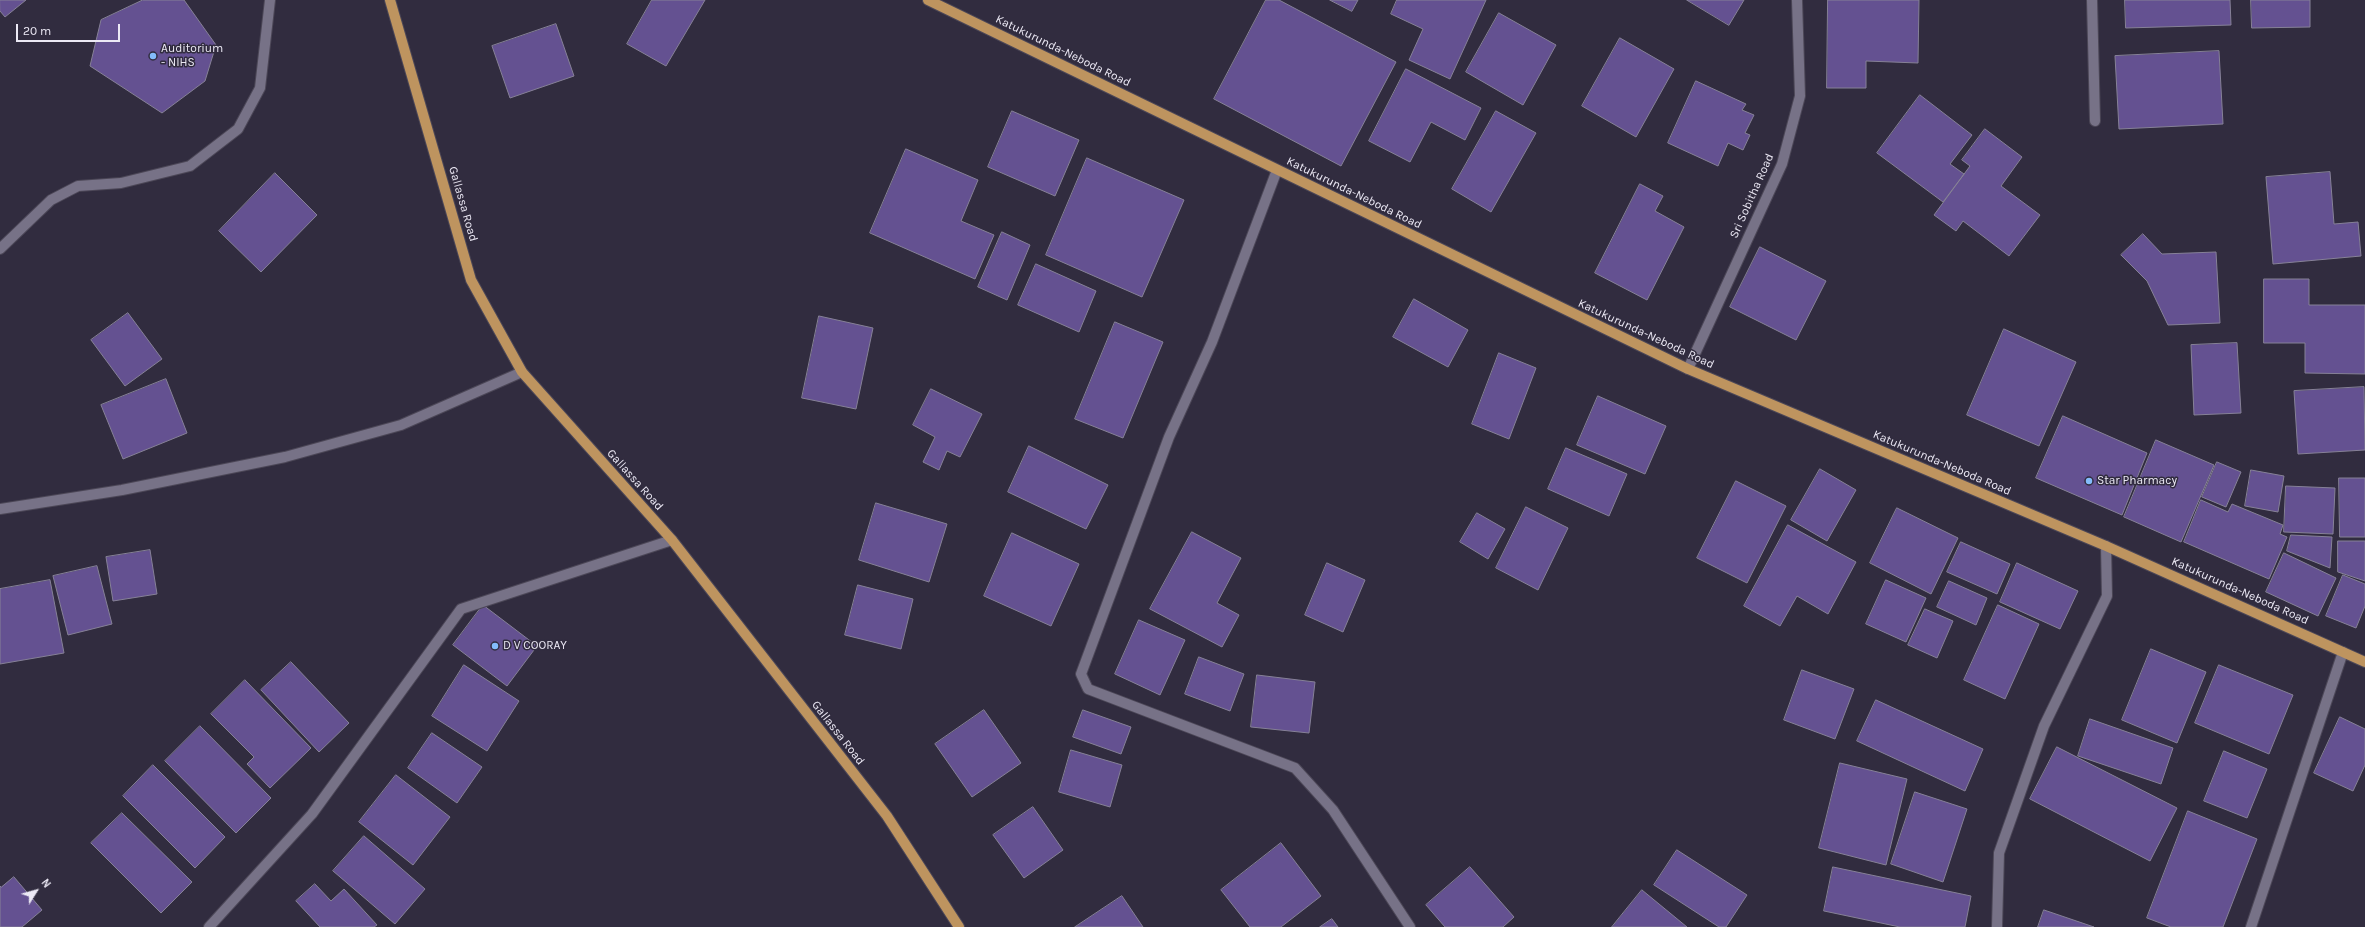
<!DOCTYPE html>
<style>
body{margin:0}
#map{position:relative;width:2365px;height:927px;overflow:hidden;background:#312c3f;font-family:Karla,sans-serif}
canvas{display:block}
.north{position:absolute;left:16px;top:871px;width:40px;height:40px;-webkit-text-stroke:3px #312c3f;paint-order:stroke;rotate:53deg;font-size:11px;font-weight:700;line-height:16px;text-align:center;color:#ece9f5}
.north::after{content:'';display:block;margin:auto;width:14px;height:18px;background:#ece9f5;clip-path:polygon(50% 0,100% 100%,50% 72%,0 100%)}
.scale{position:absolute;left:16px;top:24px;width:104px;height:18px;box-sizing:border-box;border:2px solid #ece9f5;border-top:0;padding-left:5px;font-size:12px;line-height:14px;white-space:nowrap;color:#ece9f5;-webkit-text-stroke:3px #312c3f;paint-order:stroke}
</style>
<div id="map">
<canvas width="2365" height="927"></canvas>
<div class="north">N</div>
<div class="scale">20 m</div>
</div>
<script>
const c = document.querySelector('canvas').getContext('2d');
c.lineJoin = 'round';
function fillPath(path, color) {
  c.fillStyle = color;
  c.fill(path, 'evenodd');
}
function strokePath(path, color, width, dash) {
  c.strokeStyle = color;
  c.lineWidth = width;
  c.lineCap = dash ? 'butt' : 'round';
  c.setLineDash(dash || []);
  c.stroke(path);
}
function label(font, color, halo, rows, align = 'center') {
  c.font = font + ' Karla,sans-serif';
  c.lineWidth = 3;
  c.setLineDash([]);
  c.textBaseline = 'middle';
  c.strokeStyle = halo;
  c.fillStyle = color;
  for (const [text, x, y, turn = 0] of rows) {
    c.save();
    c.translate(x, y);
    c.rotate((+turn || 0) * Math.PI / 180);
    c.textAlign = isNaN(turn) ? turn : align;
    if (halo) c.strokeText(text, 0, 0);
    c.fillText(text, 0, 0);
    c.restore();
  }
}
const building = new Path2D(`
 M0 0H26L5 17 0 11Z
 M143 0H184L216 45 205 81 162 113 90 66 101 20Z
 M652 0H705L666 66 627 44Z
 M1266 0H1279L1396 62 1341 166 1214 99Z
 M1330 0H1358L1352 11Z
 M1397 0H1486L1450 79 1409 60 1423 29 1391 14Z
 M1687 0H1744L1729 25Z
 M1828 0H1919L1918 63 1866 61V88H1827Z
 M2125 0H2230L2231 25 2126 28Z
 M2251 0H2310V27L2252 28Z
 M1499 13 1556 45 1523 105 1466 72Z
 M556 24 574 76 510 98 492 46Z
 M1620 38 1674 69 1636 137 1582 106Z
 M2219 51 2223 124 2119 129 2115 56Z
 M1406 69 1481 108 1465 140 1431 122 1410 162 1369 141Z
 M1696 81 1746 104 1742 110 1754 115 1745 133 1750 135 1743 150 1728 143 1718 166 1668 143Z
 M1920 95 1972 135 1950 164 1964 174 1943 202 1877 153Z
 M1012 111 1079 140 1055 196 988 167Z
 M1496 111 1536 133 1491 212 1452 189Z
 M1985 129 2022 157 2001 186 2040 215 2009 256 1963 221 1956 231 1934 215 1970 166 1962 160Z
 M906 149 978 180 961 221 994 235 975 279 870 233Z
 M1087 158 1184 200 1142 297 1046 255Z
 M2330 172 2334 224 2358 222 2361 256 2273 264 2266 177Z
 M275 173 317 215 261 272 219 231Z
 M1640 184 1663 196 1655 211 1684 227 1647 300 1595 273Z
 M1002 232 1030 245 1007 300 978 287Z
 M2143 234 2162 254 2216 252 2220 323 2168 325 2147 281 2121 255Z
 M1760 247 1826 281 1796 340 1730 307Z
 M1036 264 1096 291 1079 332 1018 305Z
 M2264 279H2309V305H2365V374L2305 373V343H2264Z
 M1414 299 1468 330 1448 367 1393 337Z
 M128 313 162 359 125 386 91 340Z
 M819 316 873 328 856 409 802 398Z
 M1115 322 1163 342 1123 438 1075 419Z
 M2004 329 2076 362 2039 446 1967 415Z
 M2237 343 2241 413 2194 415 2191 345Z
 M1499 353 1536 368 1509 439 1472 424Z
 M166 379 187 433 123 459 101 405Z
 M2364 387 2365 450 2298 454 2294 391Z
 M931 389 982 414 960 457 947 451 939 470 923 462 935 437 913 425Z
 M1598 396 1666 426 1645 474 1577 445Z
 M2063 416 2147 453 2122 515 2036 478Z
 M2156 440 2214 465 2181 542 2124 517Z
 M1029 446 1108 485 1086 529 1008 492Z
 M1566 448 1627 474 1609 516 1548 489Z
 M2217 462 2241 472 2226 507 2202 497Z
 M1820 469 1856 490 1827 541 1791 520Z
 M2251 470 2284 476 2278 512 2245 506Z
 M2339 478H2365V537H2340Z
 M1736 481 1786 506 1747 583 1697 558Z
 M2286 486 2335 488 2333 534 2284 532Z
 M2201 500 2228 512 2232 504 2283 525 2280 534 2287 537 2269 579 2184 542Z
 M876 503 947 524 929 582 859 560Z
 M1526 507 1568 528 1538 590 1496 568Z
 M1897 508 1958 538 1931 594 1870 563Z
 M1477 513 1505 529 1488 559 1460 542Z
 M1788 525 1856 562 1828 614 1797 596 1780 626 1744 606Z
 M1192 532 1241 558 1217 603 1239 615 1222 647 1150 609Z
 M1012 533 1079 564 1051 626 984 596Z
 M2291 535 2332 537 2330 568 2287 551Z
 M2338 541H2365V581L2338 572Z
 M1961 542 2010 564 1997 594 1947 572Z
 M150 550 157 594 113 601 106 557Z
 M2284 553 2336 578 2318 616 2266 592Z
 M1327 563 1365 580 1343 632 1305 615Z
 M2017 563 2078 591 2060 629 2000 602Z
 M97 566 112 624 68 635 53 576Z
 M2343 575 2365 584V606L2356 628 2326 616Z
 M50 580 64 653 0 664V589Z
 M1886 580 1926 598 1906 642 1866 624Z
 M1949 581 1987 598 1976 625 1937 607Z
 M858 585 913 599 901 649 845 635Z
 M483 605 537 646 507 686 453 645Z
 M1998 605 2039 624 2005 699 1964 680Z
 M1925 609 1953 621 1937 658 1908 645Z
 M1139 620 1185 640 1160 695 1115 674Z
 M2151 649 2206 672 2177 743 2122 720Z
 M1199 657 1244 674 1230 711 1185 694Z
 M291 662 349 723 319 752 261 690Z
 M464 665 519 701 487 751 432 716Z
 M2219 665 2293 695 2269 754 2195 723Z
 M1802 670 1854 689 1835 739 1784 720Z
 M1257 675 1315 682 1309 733 1251 727Z
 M245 680 311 748 270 788 247 764 254 757 211 714Z
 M1876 700 1983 749 1965 791 1857 741Z
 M984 710 1021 763 972 797 935 744Z
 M1083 710 1131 727 1121 754 1073 737Z
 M2340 717 2365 729V765L2353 791 2314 773Z
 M2090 719 2173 748 2161 784 2078 756Z
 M200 726 271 798 236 833 165 761Z
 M432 733 482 767 457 803 408 768Z
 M2057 747 2177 808 2150 861 2030 799Z
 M1071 750 1122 765 1110 807 1059 792Z
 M2224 751 2267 769 2247 818 2204 801Z
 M1840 763 1907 779 1886 865 1819 848Z
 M153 765 225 837 195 868 123 796Z
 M396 775 450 817 413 865 359 822Z
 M1915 792 1967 809 1943 882 1891 864Z
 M1033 807 1063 850 1024 878 993 835Z
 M2188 811 2257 839 2223 927H2171L2147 918Z
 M122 813 192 882 161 913 91 843Z
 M364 836 425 889 395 924 333 871Z
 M1281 843 1321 896 1281 927H1250L1221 890Z
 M1677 850 1747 895 1726 927H1719L1654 885Z
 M1470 867 1514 917 1503 927H1445L1426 905Z
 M1833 867 1971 896 1965 927H1900L1824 911Z
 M14 877 42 910 22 927H0V886L1 887Z
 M315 884 331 901 344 889 377 925 374 927H320L296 901Z
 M1642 890 1687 927H1612Z
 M1122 896 1143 927H1075Z
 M2044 910 2094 927H2038Z
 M1332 919 1338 927H1320Z`);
fillPath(building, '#645191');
strokePath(building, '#868197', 1);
const service = new Path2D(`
 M0 249 51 200 78 186 121 183 190 166 238 129 260 88 270 0`);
const minor = new Path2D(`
 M2092 0 2095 121
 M1277 170 1212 342 1169 437 1081 674 1088 689 1295 768 1333 810 1410 927
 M1688 369 1782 164 1800 96 1797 0
 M0 509 122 490 285 457 401 425 522 372
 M209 927 312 814 461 609 672 540
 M1997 927 1999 853 2044 726 2107 596 2106 546
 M2251 927 2343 652`);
const primary = new Path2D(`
 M390 0 471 280 522 372 672 540 887 816 959 927
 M928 0 1688 369 2106 546 2365 662`);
strokePath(service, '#4c4757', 12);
strokePath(minor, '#4c4757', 12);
strokePath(primary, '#4c4757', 12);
strokePath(service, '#777287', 10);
strokePath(minor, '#777287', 10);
strokePath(primary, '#be945f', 10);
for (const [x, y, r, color] of [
 [153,56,4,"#84bcfb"],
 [2089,481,4,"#84bcfb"],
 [495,646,4,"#84bcfb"]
]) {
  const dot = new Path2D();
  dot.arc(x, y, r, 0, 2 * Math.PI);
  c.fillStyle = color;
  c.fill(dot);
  strokePath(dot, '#312c3f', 1.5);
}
label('12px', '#ece9f5', '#312c3f', [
 ["Auditorium",161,49],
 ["- NIHS",161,63],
 ["Star Pharmacy",2097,481],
 ["D V COORAY",503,646]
], 'left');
label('12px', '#ece9f5', '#312c3f', [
 ["Katukurunda-Neboda Road",1063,51,26],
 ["Katukurunda-Neboda Road",1354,193,26],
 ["Sri Sobitha Road",1752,196,-66],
 ["Gallassa Road",463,204,74],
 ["Katukurunda-Neboda Road",1646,334,25],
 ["Katukurunda-Neboda Road",1942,463,23],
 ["Gallassa Road",635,480,48],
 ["Katukurunda-Neboda Road",2240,591,24],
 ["Gallassa Road",838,733,52]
]);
</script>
